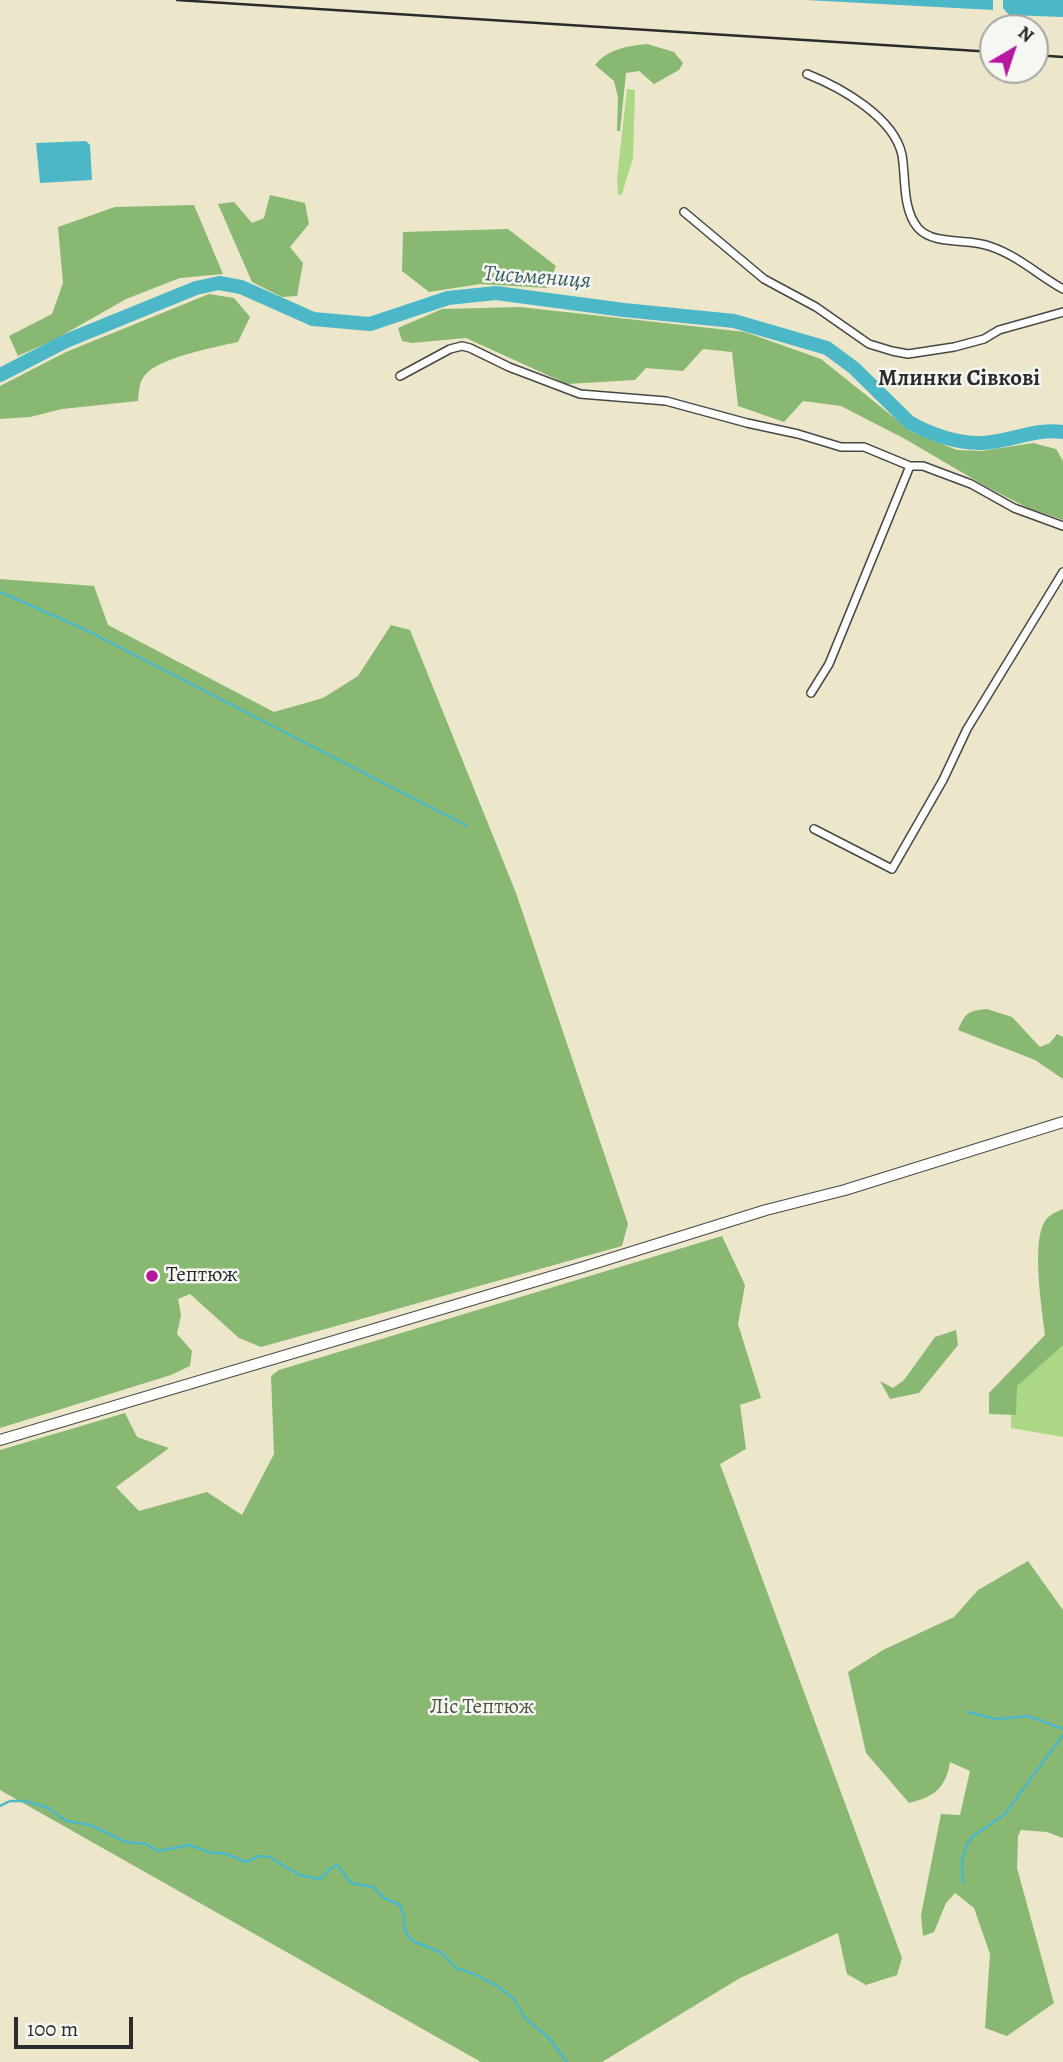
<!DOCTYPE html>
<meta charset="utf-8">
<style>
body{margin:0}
#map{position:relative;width:1063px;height:2062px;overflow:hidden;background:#ece6cb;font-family:Alegreya,serif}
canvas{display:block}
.north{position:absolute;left:979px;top:14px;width:70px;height:70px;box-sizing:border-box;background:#f6f6f2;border:2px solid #a5a5a2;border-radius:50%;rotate:39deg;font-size:19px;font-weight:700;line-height:28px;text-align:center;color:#2b2b2b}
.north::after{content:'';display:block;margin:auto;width:24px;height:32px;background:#b5179e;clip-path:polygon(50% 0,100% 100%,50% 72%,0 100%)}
.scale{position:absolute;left:14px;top:2017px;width:119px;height:32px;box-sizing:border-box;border:4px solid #2b2b2b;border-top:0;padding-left:9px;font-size:21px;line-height:24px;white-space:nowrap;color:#2b2b2b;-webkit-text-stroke:5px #f6f6f2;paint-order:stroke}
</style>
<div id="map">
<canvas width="1063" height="2062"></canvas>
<div class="north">N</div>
<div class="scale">100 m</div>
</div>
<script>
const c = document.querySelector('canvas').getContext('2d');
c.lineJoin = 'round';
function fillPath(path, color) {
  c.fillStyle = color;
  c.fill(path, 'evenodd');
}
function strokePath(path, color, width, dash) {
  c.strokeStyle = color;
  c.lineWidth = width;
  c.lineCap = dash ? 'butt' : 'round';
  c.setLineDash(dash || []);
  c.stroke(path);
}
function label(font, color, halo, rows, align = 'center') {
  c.font = font + ' Alegreya,serif';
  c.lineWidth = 5;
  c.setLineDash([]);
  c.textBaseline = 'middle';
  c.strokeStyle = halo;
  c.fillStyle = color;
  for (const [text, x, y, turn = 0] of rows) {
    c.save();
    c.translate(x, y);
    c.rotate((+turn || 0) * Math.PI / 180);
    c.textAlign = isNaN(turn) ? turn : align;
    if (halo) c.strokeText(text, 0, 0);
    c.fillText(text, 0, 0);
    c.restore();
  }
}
fillPath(new Path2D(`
 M627 89 635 90 633 158 622 194 618 195 617 178Z
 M1063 1342V1437L1011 1428V1387Z`), '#acd885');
fillPath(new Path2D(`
 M647 44 674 52 683 63 679 70 654 84 639 71 626 73 620 131H617L618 97 614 81 595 65C608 49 627 46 647 44Z
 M270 195 305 203 309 224 290 247 303 263 297 296 282 297 252 282 218 204 234 202 252 223 264 218Z
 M194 205 223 274 180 278 126 299 54 340 18 356 9 336 52 314 63 283 58 227 115 207Z
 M508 229 556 266 547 288 480 284 429 292 402 271 403 232Z
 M209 294 234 298 250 317 238 342C216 347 160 357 145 375 139 382 139 391 138 401L62 409 30 417 0 419V386L66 352Z
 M520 307 745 332 821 359 912 432 957 450 982 451 1033 443 1056 449 1063 461V520L1030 509 987 487 905 439 841 406 803 401 784 422 738 406 732 352 703 349 683 371 646 368 635 380 567 384 466 338 412 343 402 341 398 328 442 309Z
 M0 579 94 586 108 625 274 712 323 698 358 676 391 625 410 630 516 893 628 1224 622 1246 261 1347 239 1338 190 1294 178 1299 181 1315 177 1334 192 1351 190 1366 171 1375 0 1428Z
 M987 1009 1012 1017 1040 1047 1050 1043 1057 1034 1063 1037V1079L1035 1060 958 1030C966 1012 968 1011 987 1009Z
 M1063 1209V1345L1017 1386 1016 1415 989 1414V1393L1045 1335C1042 1310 1031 1242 1045 1221 1050 1214 1056 1212 1063 1209Z
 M722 1236 745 1285 738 1324 761 1398 740 1405 746 1449 720 1464 902 1958 897 1975 866 1985 847 1974 838 1933 740 1978 602 2062H481L0 1790V1450L125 1413 137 1437 169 1448 116 1487 139 1511 207 1492 242 1515 274 1454 271 1376 279 1370Z
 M956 1330 958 1345 919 1393 890 1399 880 1381 893 1388 904 1380 935 1337Z
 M1028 1561 1063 1610V1838L1047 1832 1021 1830 1018 1836 1017 1868 1054 2003 1007 2036 985 2028 990 1954 974 1908 955 1893 946 1903 934 1932 923 1936 921 1915 941 1814 960 1815 970 1771 950 1762C946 1788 934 1797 909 1803L866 1753 848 1672 883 1650 954 1617 978 1590Z`), '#89b872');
fillPath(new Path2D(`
 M806 0H993V10Z
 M1003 0H1063V17L1009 15 1003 8Z
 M86 141 90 145 92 180 40 183 36 143Z`), '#4cb8c7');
strokePath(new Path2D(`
 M0 592 86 630 467 826
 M968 1712 996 1719 1028 1716 1063 1729
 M0 1806 10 1801H24L46 1807 66 1821 90 1825 126 1842 146 1844 158 1851 189 1845 212 1853H224L246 1862 259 1856 270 1857 299 1875 320 1879 331 1868 337 1865 351 1883 373 1887 384 1898 400 1905 404 1917 405 1932 413 1941 442 1953 456 1968 474 1974 497 1986 514 1999 524 2017 548 2037 567 2062
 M963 1883 962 1861 967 1845 973 1836 1004 1815 1063 1735`), '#4cb8c7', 2.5);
strokePath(new Path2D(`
 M0 375 66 341 196 288 219 283 241 287 313 319 370 324 448 298 496 293 624 310 734 321 827 348 854 368 909 422C929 434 959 444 982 443 1010 442 1034 428 1063 432`), '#4cb8c7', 14);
const street = new Path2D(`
 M807 74C840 87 894 117 902 155 906 178 902 209 918 228 934 246 968 238 989 246 1017 255 1038 275 1063 289
 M684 212 764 279 816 307 869 344 892 351 908 354 954 347 984 339 999 330 1063 312
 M400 376 450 349 462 346 470 348 509 367 580 394 666 401 747 423 798 434 841 447H864L910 466H923L971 484 1014 508 1063 526
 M811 693 829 664 910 466
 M814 829 892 869 943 780 967 729 1063 572`);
const secondary = new Path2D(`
 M0 1440 580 1268 766 1210 845 1190 1063 1122`);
strokePath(street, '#484743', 10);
strokePath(secondary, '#484743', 12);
strokePath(street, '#fff', 7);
strokePath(secondary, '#fff', 10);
strokePath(new Path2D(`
 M177 0 993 52
 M1035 55 1063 57`), '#2b2b2b', 2.5);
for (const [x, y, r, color] of [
 [152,1276,7,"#b5179e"]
]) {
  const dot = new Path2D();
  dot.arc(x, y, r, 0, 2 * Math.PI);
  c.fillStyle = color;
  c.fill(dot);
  strokePath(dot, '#f6f6f2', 2.5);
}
label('21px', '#2b2b2b', '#f6f6f2', [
 ["Тептюж",166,1276]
], 'left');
label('21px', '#4b5642', '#f6f6f2', [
 ["Ліс Тептюж",482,1708]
]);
label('italic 23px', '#375c62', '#f6f6f2', [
 ["Тисьмениця",537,278,4]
]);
label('bold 23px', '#2b2b2b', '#f6f6f2', [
 ["Млинки Сівкові",959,379]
]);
</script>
